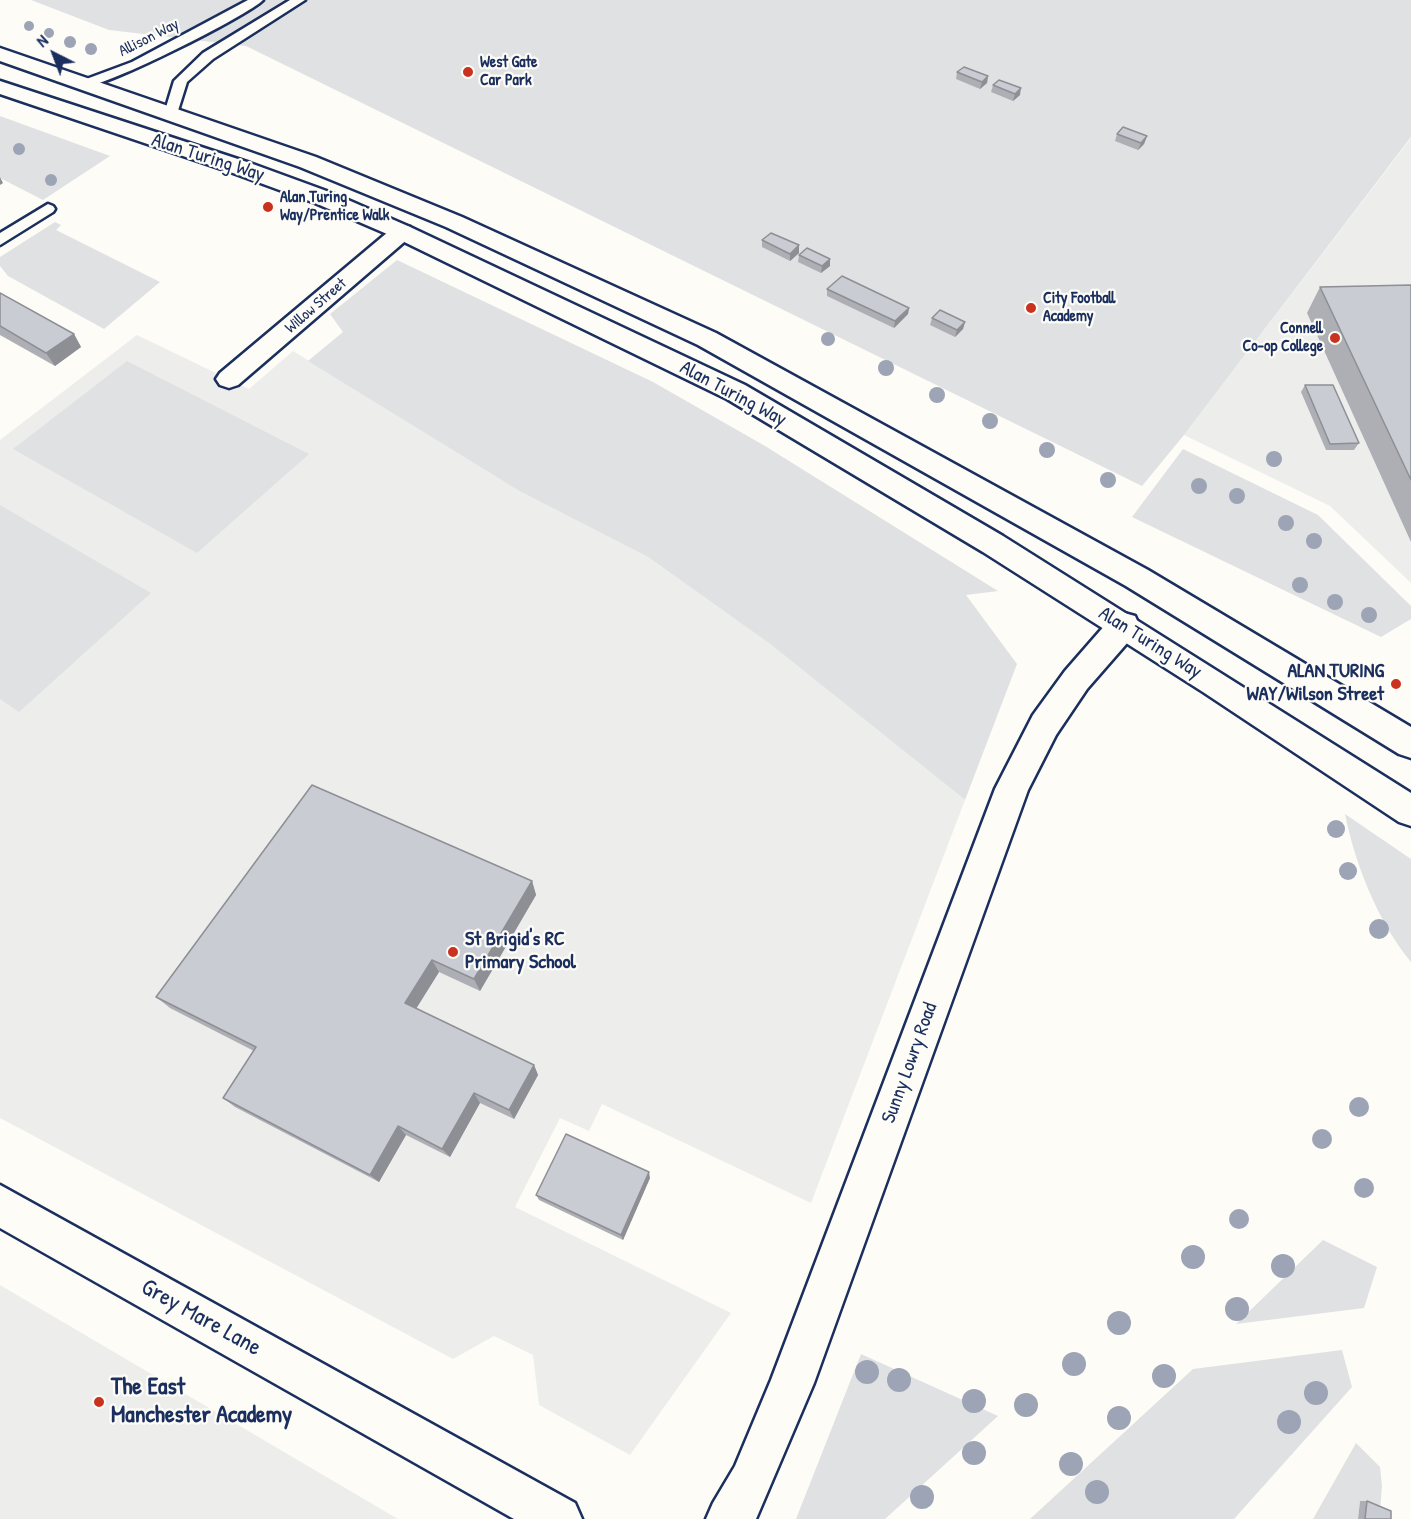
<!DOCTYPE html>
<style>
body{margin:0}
#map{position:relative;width:1411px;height:1519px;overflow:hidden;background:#fdfcf7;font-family:"Patrick Hand",sans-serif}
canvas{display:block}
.north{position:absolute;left:24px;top:24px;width:60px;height:60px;-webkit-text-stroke:4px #fdfcf7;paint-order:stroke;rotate:318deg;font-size:16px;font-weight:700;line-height:24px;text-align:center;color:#1b2f5e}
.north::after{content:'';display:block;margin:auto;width:21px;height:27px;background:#1b2f5e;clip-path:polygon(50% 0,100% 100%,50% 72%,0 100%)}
</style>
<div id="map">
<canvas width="1411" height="1519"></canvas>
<div class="north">N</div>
</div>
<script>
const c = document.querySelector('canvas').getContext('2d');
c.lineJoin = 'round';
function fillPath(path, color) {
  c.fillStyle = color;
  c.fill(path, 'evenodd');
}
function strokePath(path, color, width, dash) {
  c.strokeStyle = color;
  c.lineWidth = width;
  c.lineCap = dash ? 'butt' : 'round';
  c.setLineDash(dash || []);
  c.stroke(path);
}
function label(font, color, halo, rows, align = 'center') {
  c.font = font + ' "Patrick Hand",sans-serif';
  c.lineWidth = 4.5;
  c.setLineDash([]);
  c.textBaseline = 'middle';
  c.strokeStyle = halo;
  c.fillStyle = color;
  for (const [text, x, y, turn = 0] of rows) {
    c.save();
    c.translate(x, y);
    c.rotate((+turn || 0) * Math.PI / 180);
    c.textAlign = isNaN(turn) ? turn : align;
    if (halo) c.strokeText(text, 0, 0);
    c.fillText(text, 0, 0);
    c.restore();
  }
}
fillPath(new Path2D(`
 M1411 138V583L1330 506 1184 435Z
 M137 335 249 389 293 351 521 492 648 557 770 644 965 800 811 1203 602 1104 589 1131 560 1118 515 1207 731 1313 630 1455 539 1405 533 1355 494 1336 453 1359 0 1118V440Z
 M0 1285 398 1519H0Z`), '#edeeec');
fillPath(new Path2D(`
 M31 0H1411V137L1184 435 1142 486 246 46 109 30Z
 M0 116 110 156 43 200 0 178Z
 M55 222 61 225 56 230 160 282 104 329 8 276 0 266V257Z
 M397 260 653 382 765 446 998 591 966 595 1017 664 965 800 770 644 648 557 521 492 308 361 343 332 330 314Z
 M127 361 309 454 197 553 13 449Z
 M1183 449 1318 515 1411 606V619L1381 637 1132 517Z
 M0 505 151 593 19 712 0 699Z
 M1345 814 1411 859V962C1378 922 1355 864 1345 814Z
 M1323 1240 1377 1267 1364 1308 1236 1324Z
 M1342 1350 1352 1387 1234 1519H1030L1193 1369Z
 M861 1354 998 1416 885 1519H796Z
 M1356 1443 1380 1467 1382 1486 1380 1510 1360 1501 1358 1519H1313Z`), '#e0e1e3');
const lane = new Path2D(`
 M248 0H263C249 15 99 91 81 87L79 84 81 81 132 62Z
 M290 0H305L213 59 187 82 176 117H166L164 114 174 81 203 53Z
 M48 204 53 206 55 209 53 212 0 245V233Z`);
const street = new Path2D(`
 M402 225 410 227 414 232 410 237 238 385 229 388 220 385 216 379 220 373 394 227Z
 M1124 613 1135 616 1139 625 1135 634 1087 689 1056 735 1028 790 814 1383 756 1519H706L713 1503 735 1466 771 1380 995 789 1033 715 1065 671 1113 616Z`);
const secondary = new Path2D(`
 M0 1185 575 1503 582 1519H514L0 1228Z`);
const highway = new Path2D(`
 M0 48 316 157 462 217 716 333 1148 570 1411 727V758L1399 754 1126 586 698 345 446 227 300 167 0 61Z
 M0 81 250 163 332 193 410 227 745 385 1003 536 1411 793V826L1399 822 1203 692 983 552 727 399 394 237 315 203 233 173 0 94Z`);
strokePath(lane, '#1b2f5e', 5);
strokePath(street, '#1b2f5e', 5);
strokePath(secondary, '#1b2f5e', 5);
strokePath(highway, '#1b2f5e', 5);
fillPath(lane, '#fdfcf7');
fillPath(street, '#fdfcf7');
fillPath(secondary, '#fdfcf7');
fillPath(highway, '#fdfcf7');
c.fillStyle = '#9ca4b5';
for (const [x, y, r] of [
 [29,26,5],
 [49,33,5],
 [70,42,6],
 [91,49,6],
 [19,149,6],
 [51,180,6],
 [828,339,7],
 [886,368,8],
 [937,395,8],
 [990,421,8],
 [1047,450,8],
 [1274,459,8],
 [1108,480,8],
 [1199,486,8],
 [1237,496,8],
 [1286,523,8],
 [1314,541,8],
 [1300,585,8],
 [1335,602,8],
 [1369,615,8],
 [1336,829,9],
 [1348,871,9],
 [1379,929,10],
 [1359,1107,10],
 [1322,1139,10],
 [1364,1188,10],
 [1239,1219,10],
 [1193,1257,12],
 [1283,1266,12],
 [1237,1309,12],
 [1119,1323,12],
 [1074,1364,12],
 [867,1372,12],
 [1164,1376,12],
 [899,1380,12],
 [1316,1393,12],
 [974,1401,12],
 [1026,1405,12],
 [1119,1418,12],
 [1289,1422,12],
 [974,1453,12],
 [1071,1464,12],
 [1097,1492,12],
 [922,1497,12]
]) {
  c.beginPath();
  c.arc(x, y, r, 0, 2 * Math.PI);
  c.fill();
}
fillPath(new Path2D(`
 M957 72 988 76 987 83 980 89 956 79Z
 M993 85 1020 95 1013 101 991 92Z
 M1117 134 1147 136 1144 144 1138 150 1115 141Z
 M762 240 799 253 790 261 762 247Z
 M799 255 830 259V266L821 273 798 262Z
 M1411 285V542L1307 313 1320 287Z
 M827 289 909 308 908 314 894 328 827 296Z
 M0 293 74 334 81 347 55 366 0 335Z
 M932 318 965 322 963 329 955 337 930 325Z
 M1305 385 1359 443 1354 450H1326L1301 392Z
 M532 881 536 895 480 991 439 972 416 1009 534 1065 538 1075 514 1119 480 1103 450 1157 406 1135 379 1182 235 1107 223 1098 254 1051 170 1008 156 997Z
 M650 1178 623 1240 539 1200 536 1195Z
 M1360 1501H1367L1391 1519H1358Z`), '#adafb5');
fillPath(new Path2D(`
 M988 76 987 83 980 89 982 82Z
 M1021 88 1020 95 1013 101 1015 94Z
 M1147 136 1144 144 1138 150 1141 143Z
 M0 177 3 183 0 185Z
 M799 245V253L790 261V254Z
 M830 259V266L821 273 822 266Z
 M909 308 908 314 894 328 895 321Z
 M965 322 963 329 955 337 957 330Z
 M74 334 81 347 55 366 46 353Z
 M532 881 536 895 480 991 474 979Z
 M432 960 439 972 412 1015 405 1003Z
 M534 1065 538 1075 514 1119 509 1110Z
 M474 1093 480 1103 450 1157 442 1149Z
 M398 1126 406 1135 379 1182 370 1175Z
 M649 1172 650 1178 623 1240 621 1235Z`), '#8d8f94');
const building = new Path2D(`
 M964 67 988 76 982 82 957 72Z
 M999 80 1021 88 1015 94 993 85Z
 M1123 127 1147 136 1141 143 1117 134Z
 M771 233 799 245 790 254 762 240Z
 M807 248 830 259 822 266 799 255Z
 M842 276 909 308 895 321 827 289Z
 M1411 285V480L1320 287Z
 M0 293 74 334 46 353 0 326Z
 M940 310 965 322 957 330 932 318Z
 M1305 385H1333L1359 443 1330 444Z
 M312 785 532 881 474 979 432 960 405 1003 534 1065 509 1110 474 1093 442 1149 398 1126 370 1175 223 1098 256 1047 156 997Z
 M566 1134 649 1172 621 1235 536 1195Z
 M1367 1501 1391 1511V1519H1365Z`);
fillPath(building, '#c9ccd3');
strokePath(building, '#8d8f94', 1.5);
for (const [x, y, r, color] of [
 [468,72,6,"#c8321e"],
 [268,207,6,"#c8321e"],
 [1031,308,6,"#c8321e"],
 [1335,338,6,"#c8321e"],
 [1396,684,6,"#c8321e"],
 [453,952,6,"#c8321e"],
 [99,1402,6,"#c8321e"]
]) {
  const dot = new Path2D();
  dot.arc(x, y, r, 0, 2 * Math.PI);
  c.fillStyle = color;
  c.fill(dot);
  strokePath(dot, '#fdfcf7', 2);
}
label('16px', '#1b2f5e', '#fdfcf7', [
 ["Allison Way",149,38,-27],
 ["Willow Street",316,306,-41]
]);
label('bold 16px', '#1b2f5e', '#fdfcf7', [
 ["West Gate",480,63],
 ["Car Park",480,81],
 ["Alan Turing",280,198],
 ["Way/Prentice Walk",280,216],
 ["City Football",1043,299],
 ["Academy",1043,317],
 ["Connell",1323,329,"right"],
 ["Co-op College",1323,347,"right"]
], 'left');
label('20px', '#1b2f5e', '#fdfcf7', [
 ["Alan Turing Way",208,158,18],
 ["Alan Turing Way",733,394,28],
 ["Alan Turing Way",1150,643,32],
 ["Sunny Lowry Road",910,1063,-70]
]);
label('bold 20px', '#1b2f5e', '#fdfcf7', [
 ["ALAN TURING",1384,672],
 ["WAY/Wilson Street",1384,695],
 ["St Brigid's RC",465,940,"left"],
 ["Primary School",465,963,"left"]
], 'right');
label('24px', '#1b2f5e', '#fdfcf7', [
 ["Grey Mare Lane",201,1318,29]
]);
label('bold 24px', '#1b2f5e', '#fdfcf7', [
 ["The East",111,1388],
 ["Manchester Academy",111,1416]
], 'left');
</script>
